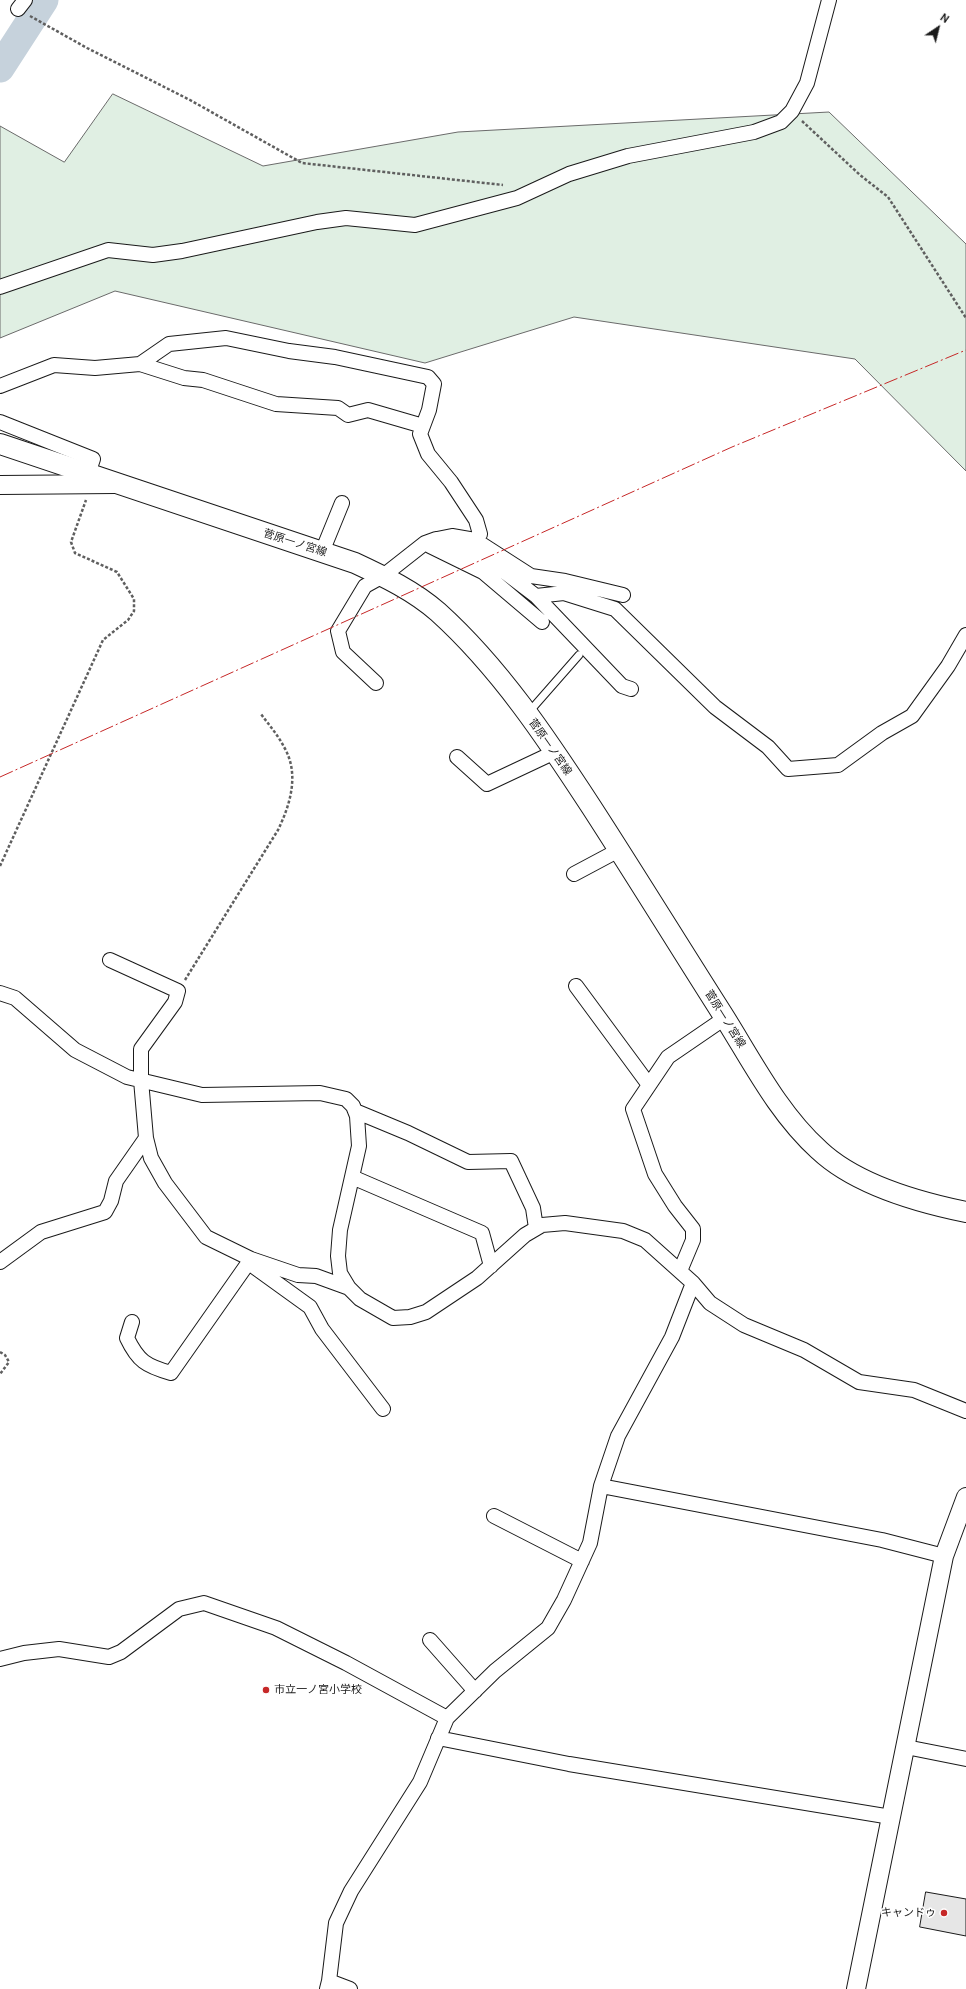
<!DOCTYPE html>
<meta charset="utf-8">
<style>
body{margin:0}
#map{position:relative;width:966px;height:1989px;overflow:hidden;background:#fff;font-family:Cabin,sans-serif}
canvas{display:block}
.north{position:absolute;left:918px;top:8px;width:40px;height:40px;-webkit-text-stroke:3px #fff;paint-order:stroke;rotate:35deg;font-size:11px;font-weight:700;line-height:16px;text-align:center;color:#1a1a1a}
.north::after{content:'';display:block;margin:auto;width:14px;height:18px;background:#1a1a1a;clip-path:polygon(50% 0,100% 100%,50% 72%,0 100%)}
</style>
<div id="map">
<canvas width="966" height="1989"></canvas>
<div class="north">N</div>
</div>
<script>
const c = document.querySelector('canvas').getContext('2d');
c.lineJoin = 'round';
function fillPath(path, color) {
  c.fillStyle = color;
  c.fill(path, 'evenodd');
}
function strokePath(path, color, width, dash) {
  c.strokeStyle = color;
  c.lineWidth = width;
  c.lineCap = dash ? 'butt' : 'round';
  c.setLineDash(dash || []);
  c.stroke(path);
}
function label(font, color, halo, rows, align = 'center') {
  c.font = font + ' Cabin,"Noto Sans JP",sans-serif';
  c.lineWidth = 3;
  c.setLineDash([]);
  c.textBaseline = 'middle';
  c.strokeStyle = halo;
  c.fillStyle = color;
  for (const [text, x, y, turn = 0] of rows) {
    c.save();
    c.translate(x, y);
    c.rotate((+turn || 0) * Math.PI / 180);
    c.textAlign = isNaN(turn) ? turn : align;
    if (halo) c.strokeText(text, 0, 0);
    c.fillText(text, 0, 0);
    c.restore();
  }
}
const green = new Path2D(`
 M113 94 263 166 458 132 829 112 966 244V471L855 359 574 317 425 363 115 291 0 338V126L64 162Z`);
fillPath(green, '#e0efe3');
strokePath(green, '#6a6a6a', 1);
strokePath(new Path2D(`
 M0 68 44 0`), '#c6d2dc', 29);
const building = new Path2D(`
 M926 1892 966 1899V1936L920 1927Z`);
fillPath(building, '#e6e6e6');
strokePath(building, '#1a1a1a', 1);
const service = new Path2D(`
 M529 712 579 655`);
const minor = new Path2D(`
 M18 9 25 0
 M0 287 108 250 153 255 182 251 317 222 346 218 415 225 517 198 569 174 628 156 754 132 781 122 792 111 807 83 829 0
 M140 364 184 378 203 380 276 404 338 408 348 415 368 410 423 426
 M0 386 54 365 95 368 140 364 169 344 226 338 289 351 335 357 428 377 434 384 429 410 420 434 428 454 451 482 476 520 480 534 475 540 452 536 437 539
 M0 422 93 459 88 474
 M475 540 531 576 565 581 623 595
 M430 546 483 572 542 622
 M322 552 342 503
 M536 596 622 686 631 689
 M376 683 343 652 338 631 365 586 383 576 425 543 436 539 490 561 536 596 564 593 615 609 715 707 768 747 788 769 838 765 882 733 912 716 948 666 966 635
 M457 757 487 784 555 752
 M574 874 619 850
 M576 986 649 1085
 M0 993 15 998 75 1050 127 1077 202 1095 320 1093 346 1099 353 1106 357 1116 359 1146 340 1230 338 1256 340 1273 349 1288 360 1299 393 1318 410 1317 426 1312 477 1278 525 1235 542 1225 565 1223 623 1231 645 1240 693 1283 710 1303 744 1325 804 1350 859 1382 914 1390 966 1411
 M355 1111 408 1133 468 1162 511 1161 533 1208 536 1228
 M146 1138 151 1158 165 1183 206 1237 251 1259 298 1275 316 1276 349 1288
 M352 1177 482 1233 491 1266
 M0 1262 41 1232 105 1212 111 1201 116 1181 146 1138 141 1080V1049L175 1002 178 991 110 960
 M249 1263 310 1307 322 1329 383 1409
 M680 1271 693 1240V1229L675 1206 655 1174 633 1109 668 1057 725 1018
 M132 1322 127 1338C138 1361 146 1366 171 1373L251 1259
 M601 1486 882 1540 944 1556
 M494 1516 582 1561
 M430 1640 475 1691
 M0 1659 24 1653 59 1649 109 1657 121 1652 179 1609 204 1603 276 1628 346 1663 447 1718
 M438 1738 569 1764 891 1817
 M906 1747 966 1759
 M329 1981 350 1989
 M327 1989 329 1981 336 1923 351 1891 420 1782 447 1718 495 1671 548 1628 564 1600 590 1543 601 1486 618 1436 672 1337 693 1283`);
const tertiary = new Path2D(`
 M0 485 115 484
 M856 1989 944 1556 966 1497`);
const secondary = new Path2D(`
 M0 444 355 563C385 577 414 591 438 612 500 668 547 739 592 808 636 876 679 946 723 1015 752 1061 778 1113 819 1150 856 1185 917 1202 966 1212`);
strokePath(service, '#1a1a1a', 9);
strokePath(minor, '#1a1a1a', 16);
strokePath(tertiary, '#1a1a1a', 20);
strokePath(secondary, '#1a1a1a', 22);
strokePath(new Path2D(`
 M30 16 87 48 190 100 302 163 503 185
 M802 121 860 175 888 197 966 318
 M0 866 103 640 128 620 134 611V599L117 572 75 553 71 542 86 500
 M185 980 278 830C290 805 300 774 284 747 278 735 269 725 261 714
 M0 1352 5 1355 9 1362 0 1374`), '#5f5f5f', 2.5, [3, 2]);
strokePath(service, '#fff', 7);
strokePath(minor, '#fff', 14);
strokePath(tertiary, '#fff', 18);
strokePath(secondary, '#fff', 20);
strokePath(new Path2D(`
 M0 777 732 447 966 350`), '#c62828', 1, [14, 3, 2, 3]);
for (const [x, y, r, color] of [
 [266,1690,4,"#c62828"],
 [944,1913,4,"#c62828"]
]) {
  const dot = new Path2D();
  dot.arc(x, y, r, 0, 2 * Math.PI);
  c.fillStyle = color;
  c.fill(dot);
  strokePath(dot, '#fff', 1.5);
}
label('11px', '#1a1a1a', '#fff', [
 ["菅原一ノ宮線",295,543,18],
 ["菅原一ノ宮線",550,747,55],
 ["菅原一ノ宮線",725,1019,58]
]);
label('11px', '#1a1a1a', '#fff', [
 ["市立一ノ宮小学校",274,1690],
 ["キャンドゥ",936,1913,"right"]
], 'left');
</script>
